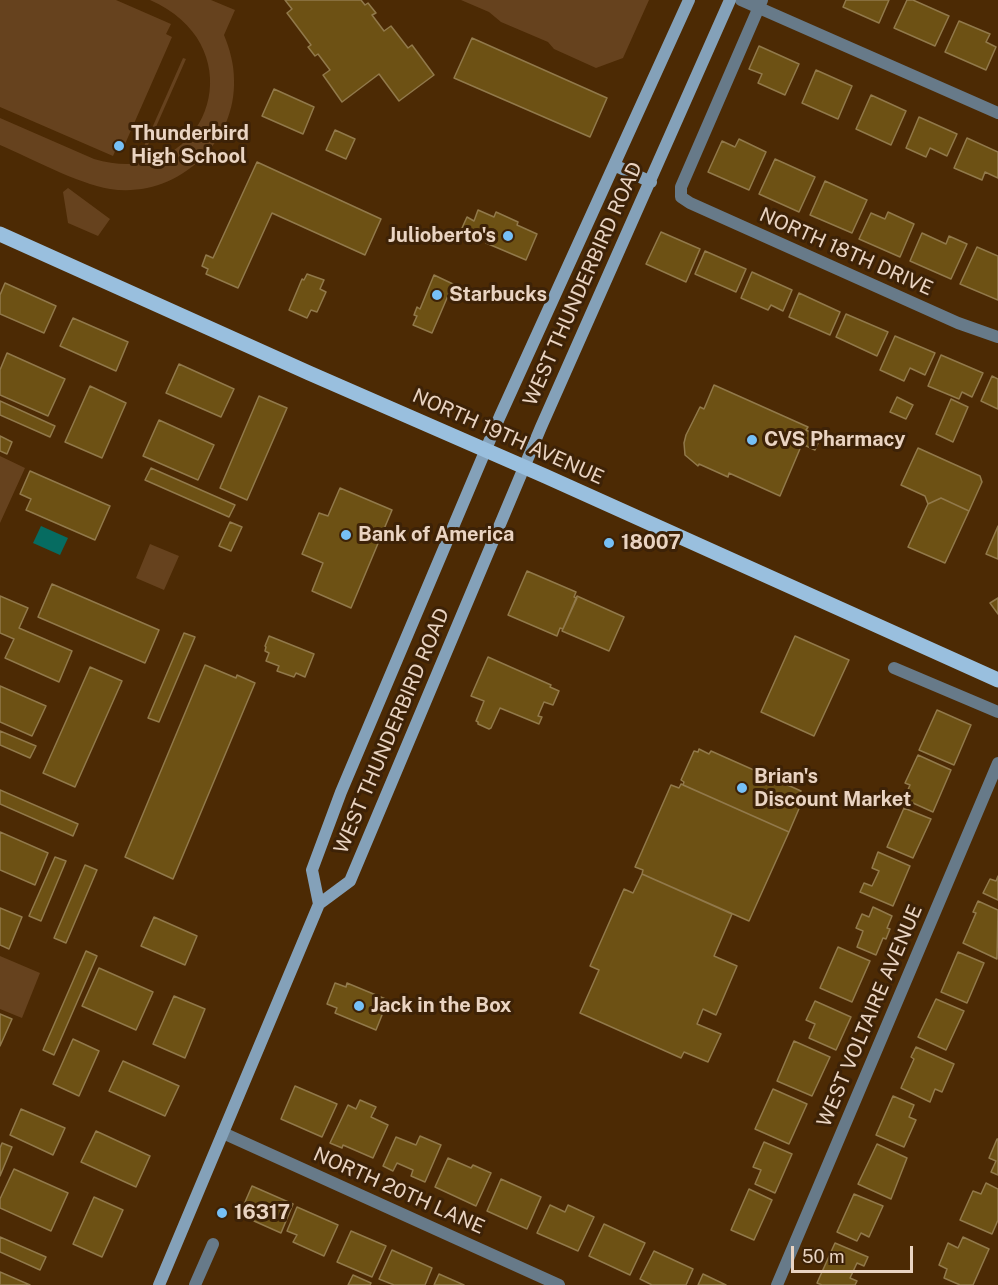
<!DOCTYPE html>
<style>
body{margin:0}
#map{position:relative;width:998px;height:1285px;overflow:hidden;background:#4c2a04;font-family:"Public Sans",sans-serif}
canvas{display:block}
.scale{position:absolute;left:791px;top:1246px;width:122px;height:27px;box-sizing:border-box;border:3px solid #ead4c2;border-top:0;padding-left:8px;font-size:18px;line-height:21px;white-space:nowrap;color:#ead4c2;-webkit-text-stroke:4px #3d2207;paint-order:stroke}
</style>
<div id="map">
<canvas width="998" height="1285"></canvas>
<div class="scale">50 m</div>
</div>
<script>
const c = document.querySelector('canvas').getContext('2d');
c.lineJoin = 'round';
function fillPath(path, color) {
  c.fillStyle = color;
  c.fill(path, 'evenodd');
}
function strokePath(path, color, width, dash) {
  c.strokeStyle = color;
  c.lineWidth = width;
  c.lineCap = dash ? 'butt' : 'round';
  c.setLineDash(dash || []);
  c.stroke(path);
}
function label(font, color, halo, rows, align = 'center') {
  c.font = font + ' "Public Sans",sans-serif';
  c.lineWidth = 6;
  c.setLineDash([]);
  c.textBaseline = 'middle';
  c.strokeStyle = halo;
  c.fillStyle = color;
  for (const [text, x, y, turn = 0] of rows) {
    c.save();
    c.translate(x, y);
    c.rotate((+turn || 0) * Math.PI / 180);
    c.textAlign = isNaN(turn) ? turn : align;
    if (halo) c.strokeText(text, 0, 0);
    c.fillText(text, 0, 0);
    c.restore();
  }
}
fillPath(new Path2D(`
 M0 0H116L171 24 166 34 172 37 125 144 119 142 113 156 0 107Z
 M150 0H211L235 10 224 35C230 50 234 64 234 80 236 145 175 199 110 189 76 183 33 159 0 145V118L94 159C206 193 260 48 150 0Z
 M461 0H649L623 58 596 68 554 49 548 42 501 22 489 12Z
 M183 58 186 59 144 154 141 153Z
 M68 188 110 219 98 236 68 223 63 192Z
 M0 456 25 468 0 523Z
 M150 544 179 556 164 590 136 578Z
 M0 956 40 973 22 1018 0 1009Z`), '#66421e');
fillPath(new Path2D(`
 M41 526 68 538 60 555 33 543Z`), '#066c61');
const building = new Path2D(`
 M285 0H361L365 5 368 3 376 13 372 15 384 31 391 26 408 48 412 45 434 75 399 101 379 74 342 102 323 75 330 70 318 54 315 56 308 47 311 45 287 13 292 9Z
 M846 0H889L879 23 843 7Z
 M907 0H913L949 16 935 46 894 28Z
 M959 21 990 34 986 42 996 47 986 70 945 52Z
 M472 38 607 98 590 137 454 78Z
 M759 46 799 64 785 95 758 83 762 74 749 69Z
 M816 70 852 86 838 119 802 103Z
 M274 89 314 107 303 134 262 116Z
 M871 95 906 111 891 145 856 129Z
 M919 117 957 134 947 156 930 148 926 157 906 148Z
 M335 130 355 139 346 159 326 150Z
 M967 138 998 152V178L985 172 982 180 954 168Z
 M739 139 766 152 749 190 708 172 722 141 735 147Z
 M775 159 815 177 799 212 759 194Z
 M257 162 381 219 365 255 272 213 238 288 206 274 208 269 202 266 206 255 213 258Z
 M825 181 867 200 852 233 810 215Z
 M478 210 494 217 496 212 518 222 517 225 537 234 526 260 486 243 487 239 462 228 467 217 474 221Z
 M888 212 914 224 900 257 859 239 871 213 885 219Z
 M661 232 700 249 686 282 646 264Z
 M922 233 946 244 949 236 967 244 951 279 910 261Z
 M977 247 998 256V300L960 284Z
 M705 251 746 269 736 292 695 274Z
 M752 272 792 290 783 311 771 305 768 310 741 298Z
 M307 274 324 280 320 289 326 292 317 312 311 310 307 318 289 310 302 279 304 280Z
 M434 275 453 284 432 333 413 325 417 316 414 315 417 307 420 309Z
 M5 283 56 306 44 333 0 314V295Z
 M799 293 840 312 830 335 789 317Z
 M846 314 888 332 877 356 836 337Z
 M73 318 128 342 116 371 60 346Z
 M895 336 935 353 925 375 910 368 904 381 880 370Z
 M7 353 65 379 48 416 0 395V370Z
 M941 355 983 373 972 397 962 392 959 399 928 386Z
 M179 364 234 389 221 417 166 393Z
 M992 376 998 379V409L981 401Z
 M714 385 808 427 806 430 821 437 815 450 802 444 780 496 729 473 728 477 699 464 698 466 685 455 684 443 686 435 700 407 704 409Z
 M90 386 126 403 102 458 65 442Z
 M259 396 287 408 247 500 220 488Z
 M897 397 913 405 906 419 890 412Z
 M951 399 968 407 953 442 936 434Z
 M0 401 55 426 50 437 0 415Z
 M159 420 214 445 198 480 143 456Z
 M0 436 12 442 7 454 0 451Z
 M918 448 980 476 982 482 969 511 941 498 928 504 925 496 901 485Z
 M151 468 235 505 229 517 145 480Z
 M30 471 110 506 95 540 26 510 31 499 20 494Z
 M340 488 392 510 351 608 312 591 323 563 302 554 319 513 328 516Z
 M941 498 969 511 945 563 908 547 928 504Z
 M230 522 242 527 231 551 219 546Z
 M998 526V559L986 554Z
 M527 571 576 592 574 597 577 598 563 629 560 628 557 636 508 615Z
 M52 584 159 630 145 663 38 617Z
 M0 596 28 608 19 628 72 651 59 682 5 658 14 639 0 633Z
 M577 596 624 617 609 651 562 631Z
 M998 598V614L990 603Z
 M184 633 195 637 159 722 148 718Z
 M269 636 314 654 305 677 296 673 294 677 277 671 279 666 266 661 269 653 265 651 266 647 265 646Z
 M795 636 849 660 814 736 761 712Z
 M488 657 551 685 550 687 559 691 553 705 544 702 538 716 542 717 539 724 500 708 491 728 489 729 478 724V722L476 721 484 701 471 696Z
 M205 665 236 678 237 675 255 683 173 879 125 857Z
 M90 667 122 681 75 787 43 773Z
 M0 686 46 706 32 736 0 722Z
 M937 710 971 725 954 765 919 750Z
 M0 731 36 746 30 758 0 745Z
 M699 749 709 754 711 751 801 791 799 795 804 797 789 832 683 785 684 782 681 780 694 751 698 752Z
 M918 755 951 770 933 812 904 799 910 785 905 783Z
 M681 784 789 832 749 921 642 874 643 870 635 867 671 785 679 788Z
 M0 790 78 824 73 836 0 804Z
 M904 808 931 819 913 858 887 847Z
 M0 832 48 853 35 885 0 870Z
 M878 852 910 866 893 906 860 892 864 883 872 886 879 871 872 868Z
 M55 857 66 861 41 921 29 916Z
 M85 865 97 870 66 943 54 938Z
 M642 874 732 914 714 956 737 966 716 1015 703 1009 697 1024 721 1034 708 1062 684 1052 681 1058 580 1013 599 970 590 966 624 889 633 893Z
 M998 876V900L983 893 990 879 996 881Z
 M978 901 998 910 997 959 963 943 976 913 973 912Z
 M873 907 892 916 887 928 890 929 886 939 883 938 876 955 857 947 863 931 856 928 862 914 869 917Z
 M0 908 22 917 9 949 0 945Z
 M154 917 197 936 185 965 141 946Z
 M838 947 870 961 852 1002 820 988Z
 M86 951 97 956 54 1055 43 1050Z
 M958 952 984 963 967 1003 941 992Z
 M99 968 153 992 136 1030 82 1006Z
 M335 983 346 987 347 983 388 1000 376 1030 335 1013 337 1008 327 1004Z
 M174 996 205 1009 185 1058 153 1044Z
 M936 999 964 1011 946 1050 918 1037Z
 M815 1001 851 1017 836 1050 809 1038 815 1024 806 1020Z
 M0 1014 12 1019 0 1046Z
 M73 1039 99 1051 79 1096 53 1084Z
 M794 1041 830 1057 812 1096 777 1081Z
 M916 1047 954 1064 942 1092 935 1089 930 1102 901 1088 914 1059 911 1057Z
 M123 1061 179 1086 165 1116 109 1091Z
 M295 1086 337 1104 322 1137 281 1119Z
 M773 1089 807 1104 789 1144 755 1129Z
 M893 1096 914 1105 909 1117 916 1120 904 1147 876 1135Z
 M360 1100 376 1107 371 1117 388 1125 373 1158 343 1145 342 1148 330 1143 348 1105 356 1109Z
 M21 1109 65 1128 53 1155 10 1135Z
 M96 1131 150 1156 136 1187 81 1162Z
 M420 1136 441 1145 425 1182 411 1176 413 1170 397 1163 393 1171 383 1166 396 1137 416 1145Z
 M997 1139H998V1175L991 1172 996 1161 989 1158Z
 M764 1142 792 1154 775 1193 755 1184 761 1170 753 1167Z
 M2 1143 12 1147 0 1176V1148Z
 M877 1144 907 1158 891 1199 858 1184Z
 M448 1158 471 1168 473 1165 491 1173 476 1206 435 1187Z
 M14 1169 68 1193 51 1231 0 1208V1199Z
 M501 1179 541 1197 527 1229 487 1211Z
 M986 1183 998 1189V1220L992 1234 960 1220 973 1191 981 1194Z
 M252 1186 293 1204 281 1233 254 1221 256 1216 242 1209Z
 M749 1189 772 1200 754 1240 731 1230Z
 M854 1194 883 1206 869 1237 861 1233 857 1241 837 1232Z
 M94 1197 123 1210 102 1257 73 1244Z
 M550 1205 565 1212 568 1205 594 1217 578 1251 537 1233Z
 M297 1207 338 1225 324 1256 293 1242 297 1235 287 1231Z
 M604 1224 645 1243 630 1275 589 1256Z
 M351 1231 386 1246 372 1277 337 1262Z
 M0 1237 46 1257 40 1270 0 1252Z
 M963 1237 989 1249 973 1285H960L944 1278 947 1269 939 1265 948 1243 958 1248Z
 M835 1243 868 1257 864 1266 857 1263 850 1278 857 1281 855 1285H822L817 1283Z
 M392 1250 432 1268 425 1285H394L379 1279Z
 M654 1251 693 1269 686 1285H652L640 1279Z
 M0 1272 30 1285H0Z
 M439 1274 464 1285H434Z
 M703 1274 726 1285H698Z
 M353 1275 371 1283 370 1285H348Z`);
fillPath(building, '#6d5114');
strokePath(building, '#91794b', 1.5);
strokePath(new Path2D(`
 M741 0 998 113
 M762 0 681 187V197L690 203 958 323 998 337
 M894 668 998 712
 M223 1133 559 1285
 M195 1285 213 1244
 M777 1285 998 763`), '#677a89', 12);
strokePath(new Path2D(`
 M614 165 651 182
 M319 904 312 870 341 792 500 416 689 0
 M159 1285 319 904 350 881 541 427 730 0`), '#84a1b9', 12);
strokePath(new Path2D(`
 M0 234 309 373 545 476 998 680`), '#99bfde', 15);
for (const [x, y, r, color] of [
 [119,146,6,"#76c0f7"],
 [508,236,6,"#76c0f7"],
 [437,295,6,"#76c0f7"],
 [752,440,6,"#76c0f7"],
 [346,535,6,"#76c0f7"],
 [609,543,6,"#76c0f7"],
 [742,788,6,"#76c0f7"],
 [359,1006,6,"#76c0f7"],
 [222,1213,6,"#76c0f7"]
]) {
  const dot = new Path2D();
  dot.arc(x, y, r, 0, 2 * Math.PI);
  c.fillStyle = color;
  c.fill(dot);
  strokePath(dot, '#3d2207', 2);
}
label('bold 20px', '#ead4c2', '#3d2207', [
 ["Thunderbird",131,134],
 ["High School",131,157],
 ["Julioberto's",496,236,"right"],
 ["Starbucks",449,295],
 ["CVS Pharmacy",764,440],
 ["Bank of America",358,535],
 ["18007",621,543],
 ["Brian's",754,777],
 ["Discount Market",754,800],
 ["Jack in the Box",371,1006],
 ["16317",234,1213]
], 'left');
label('20px', '#ead4c2', '#3d2207', [
 ["NORTH 18TH DRIVE",846,252,24],
 ["WEST THUNDERBIRD ROAD",583,284,-66],
 ["NORTH 19TH AVENUE",508,437,24],
 ["WEST THUNDERBIRD ROAD",392,731,-67],
 ["WEST VOLTAIRE AVENUE",870,1016,-67],
 ["NORTH 20TH LANE",399,1191,24]
]);
</script>
